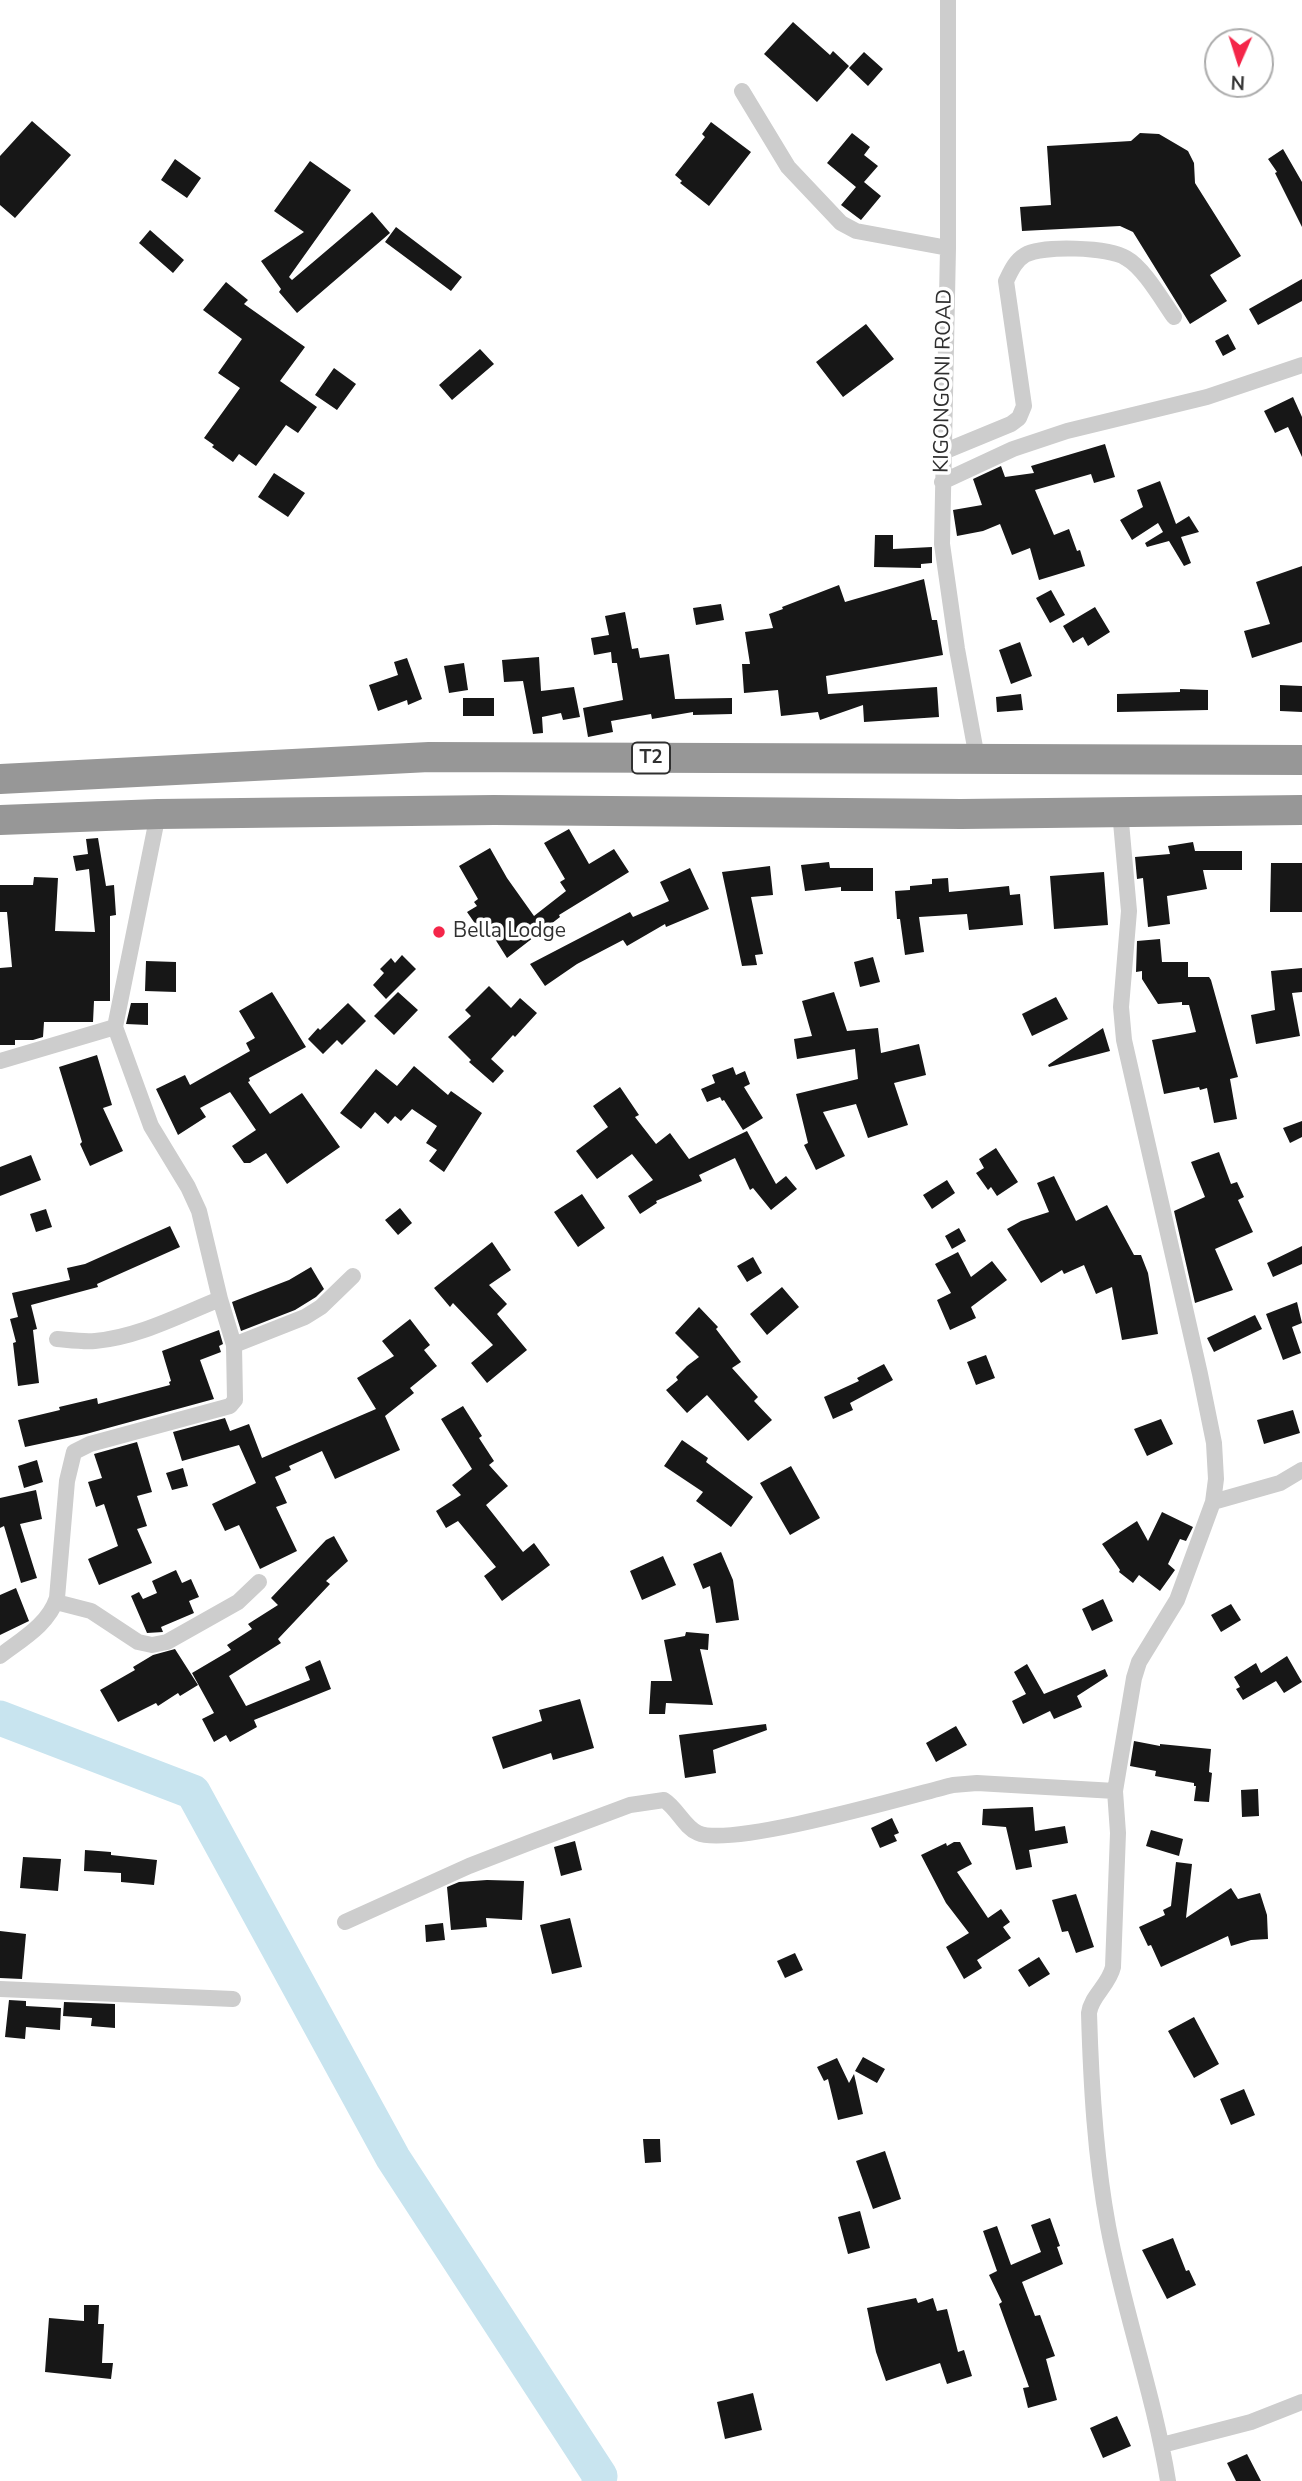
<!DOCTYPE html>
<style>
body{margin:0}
#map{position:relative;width:1302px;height:2481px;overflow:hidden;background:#fff;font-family:"Nunito Sans",sans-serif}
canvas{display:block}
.north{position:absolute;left:1204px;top:28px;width:70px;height:70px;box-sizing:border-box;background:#fff;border:2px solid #acacac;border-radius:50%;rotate:183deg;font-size:19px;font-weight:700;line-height:28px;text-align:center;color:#303030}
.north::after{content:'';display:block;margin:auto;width:24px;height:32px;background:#f42649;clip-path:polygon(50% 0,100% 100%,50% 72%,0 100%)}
</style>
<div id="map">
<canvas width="1302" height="2481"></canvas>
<div class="north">N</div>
</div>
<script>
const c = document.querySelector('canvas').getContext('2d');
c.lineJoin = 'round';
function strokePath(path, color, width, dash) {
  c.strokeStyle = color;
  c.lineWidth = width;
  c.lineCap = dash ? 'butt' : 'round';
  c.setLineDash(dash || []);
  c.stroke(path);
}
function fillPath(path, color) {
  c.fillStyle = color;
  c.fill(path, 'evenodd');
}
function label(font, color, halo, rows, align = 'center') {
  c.font = font + ' "Nunito Sans",sans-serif';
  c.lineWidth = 7;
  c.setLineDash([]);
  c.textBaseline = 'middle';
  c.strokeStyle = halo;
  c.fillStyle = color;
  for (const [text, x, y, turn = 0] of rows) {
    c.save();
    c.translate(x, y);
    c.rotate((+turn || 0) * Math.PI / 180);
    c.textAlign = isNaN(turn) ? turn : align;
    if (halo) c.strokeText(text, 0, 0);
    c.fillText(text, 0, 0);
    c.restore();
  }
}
strokePath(new Path2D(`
 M0 1718 193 1792 393 2158 600 2476 599 2481`), '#c8e4ef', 35);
fillPath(new Path2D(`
 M793 22 830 55 833 51 849 66 817 102 764 54Z
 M864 52 883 69 868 86 849 68Z
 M32 121 71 155 15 218 0 205V156Z
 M711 122 751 152 709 206 680 183 682 181 675 175 705 137 702 134Z
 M852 133 870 147 864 155 878 166 864 182 881 196 861 220 841 205 856 187 827 163Z
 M1140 133 1159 134 1188 151 1194 163 1195 183 1241 256 1210 275 1227 301 1190 324 1133 232 1120 226 1022 231 1020 207 1051 205 1047 146 1131 141Z
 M1283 149 1302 182V227L1275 173 1277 172 1268 159Z
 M175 159 201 178 187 198 161 180Z
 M310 161 351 190 289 277 292 280 372 212 390 233 297 313 279 292 281 289 261 261 304 232 274 211Z
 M396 227 462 277 451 291 385 242Z
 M150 230 184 260 173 273 139 243Z
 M1302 279V301L1258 325 1249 309Z
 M226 282 248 300 244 304 305 347 280 381 317 407 298 433 286 425 256 466 239 454 233 462 212 447 214 445 204 438 240 388 218 373 242 339 203 310Z
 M866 324 894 359 843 397 816 362Z
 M1228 334 1236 349 1223 356 1215 341Z
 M480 349 494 364 452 400 439 385Z
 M334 368 356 384 337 410 315 395Z
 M1293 397 1302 417V457L1288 427 1275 433 1264 411Z
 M1105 444 1115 477 1094 483 1091 474 1035 490 1054 535 1069 529 1077 551 1080 550 1085 566 1039 580 1030 548 1012 555 1000 524 983 531 957 536 953 510 982 505 973 479 1001 466 1005 477 1034 473 1031 466Z
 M274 473 305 493 288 517 258 497Z
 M1160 481 1176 524 1189 516 1199 532 1181 537 1191 563 1184 566 1169 541 1147 547 1145 543 1163 532 1158 523 1132 540 1120 520 1143 507 1137 490Z
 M875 535H893V549L932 547V563L921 564V568L874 567Z
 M1302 566V642L1252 658 1244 631 1270 624 1256 582Z
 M924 579 932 620H937L943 655 826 676 828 694 937 687 939 717 864 722 863 705 820 720 818 712 781 716 778 690 744 693 742 664H750L745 632 773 628 769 614 783 609 782 607 839 585 845 602Z
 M1051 590 1065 615 1050 623 1036 598Z
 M721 604 724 620 696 625 693 608Z
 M1095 607 1110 632 1088 646 1083 637 1073 643 1063 626Z
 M625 612 632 649 638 648 640 658 669 654 675 699 732 698V714L693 715V712L652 719 651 714 611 721 613 732 588 737 583 708 623 700 617 663H612L611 652 594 655 591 638 609 635 605 616Z
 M1020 642 1032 676 1011 684 999 650Z
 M539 657 541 691 574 687 580 717 563 720 561 713 542 717 543 733 533 734 523 681 504 682 502 660Z
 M407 658 422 699 408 705 407 700 378 711 369 685 398 675 394 662Z
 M464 663 468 690 449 693 444 666Z
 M1280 685 1302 686V712L1280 711Z
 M1180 689 1208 690V710L1117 712V694L1180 692Z
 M1021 694 1023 710 997 712 996 697Z
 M463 698H494V716H463Z
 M569 829 589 864 614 849 629 872 559 915 560 917 507 958 490 931 483 935 467 912 477 906 474 902 478 899 459 866 490 848 507 878 534 916 566 891 560 882 565 879 544 843Z
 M98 838 106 886 114 885 116 915 110 916V1001H94L93 1022H44L43 1037 33 1040H15V1045H0V968L12 967 7 912H0V885H33L34 877 58 878 55 931 95 932 89 869 76 871 73 856 88 854 86 839Z
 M1193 842 1195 851H1242V870H1203L1207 889 1167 896 1170 924 1148 927 1143 878 1137 879 1135 857 1170 854 1168 846Z
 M829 862 830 868H873V891H841V887L805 891 801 865Z
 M1271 863H1302V912H1270Z
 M770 866 773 895 751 897 763 954 755 955 757 965 742 966 722 872Z
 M690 868 709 909 666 927 665 924 627 946 623 940 577 964 545 986 530 964 630 912 633 917 669 901 660 882Z
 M1104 872 1108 925 1054 929 1050 876Z
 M948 878 949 892 1009 886 1010 895 1020 894 1023 925 969 930 967 914 919 917 924 952 905 955 900 919H897L895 891 910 890V886L932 884V879Z
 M1160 939 1162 962H1188V977H1209L1211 980 1238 1077 1230 1079 1237 1119 1214 1123 1207 1088 1200 1090 1199 1087 1164 1094 1152 1040 1196 1032 1189 1005H1182V1002L1158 1004 1142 979V971L1136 972 1137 941Z
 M402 955 416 969 386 999 373 985 384 973 380 969 391 958 395 963Z
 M873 957 880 982 860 987 854 962Z
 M146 961 176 962V992L145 991Z
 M1302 968V992L1292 993 1300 1036 1256 1044 1251 1015 1275 1010 1271 971Z
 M489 986 511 1008 520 998 537 1013 515 1037 513 1035 491 1059 504 1071 493 1083 469 1062 471 1060 448 1037 471 1016 465 1010Z
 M272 992 306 1047 249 1078 250 1081 248 1082 270 1114 302 1093 340 1147 287 1184 266 1153 250 1163H244L232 1146 256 1130 230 1092 200 1108 206 1117 178 1135 156 1089 185 1075 190 1085 250 1051 246 1043 255 1038 239 1011Z
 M398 992 418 1010 394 1035 374 1016Z
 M834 992 847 1031 878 1028 881 1053 919 1044 926 1075 894 1083 908 1125 868 1138 856 1104 823 1112 845 1156 816 1170 804 1145 808 1143 796 1094 858 1079 855 1049 797 1059 794 1039 812 1036 802 1001Z
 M1056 997 1068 1019 1032 1036 1022 1014Z
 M131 1003H148V1025L126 1024Z
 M348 1003 366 1021 342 1045 337 1040 323 1054 308 1039 318 1028 320 1030Z
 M1103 1028 1110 1051 1049 1067 1048 1065Z
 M97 1055 112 1105 103 1108 123 1151 90 1166 80 1144 82 1142 59 1067Z
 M414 1066 448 1095 451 1091 482 1113 444 1172 429 1161 437 1150 426 1143 437 1126 412 1109 401 1121 395 1116 388 1124 375 1112 361 1129 340 1113 376 1069 397 1086Z
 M733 1067 736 1075 745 1071 750 1084 744 1087 763 1118 743 1130 724 1100 722 1101 720 1097 707 1102 701 1089 715 1083 712 1075Z
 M620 1087 639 1115 635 1117 656 1144 670 1133 689 1159 747 1131 776 1184 786 1176 797 1189 771 1210 753 1188 750 1190 735 1158 699 1175 702 1181 656 1201 657 1203 640 1214 628 1196 653 1180 632 1154 597 1179 576 1151 608 1127 593 1106Z
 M1302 1121V1137L1290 1143 1283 1128Z
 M996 1148 1018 1182 997 1196 991 1187 988 1190 976 1173 984 1168 979 1159Z
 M1219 1152 1231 1184 1237 1182 1244 1197 1238 1200 1253 1232 1215 1249 1233 1290 1195 1303 1174 1211 1205 1197 1191 1162Z
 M31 1155 41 1180 0 1196V1167Z
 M1054 1176 1076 1221 1107 1205 1134 1255H1141L1148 1273 1158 1334 1122 1340 1112 1287 1096 1294 1084 1265 1064 1274 1062 1270 1041 1283 1007 1229 1021 1221 1049 1212 1037 1183Z
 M947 1180 955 1193 932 1209 923 1195Z
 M582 1194 605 1228 578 1247 554 1212Z
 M400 1208 412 1223 398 1235 385 1220Z
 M46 1209 52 1227 36 1232 30 1214Z
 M170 1226 180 1247 97 1284 98 1287 31 1305 37 1329 33 1330 39 1383 18 1386 13 1343 16 1342 10 1319 18 1317 12 1293 70 1280 67 1268 85 1264Z
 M959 1228 966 1241 952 1249 945 1236Z
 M492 1242 511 1270 489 1285 507 1304 497 1314 527 1350 487 1383 471 1363 493 1345 453 1303 450 1307 434 1288Z
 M1302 1246V1264L1273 1277 1267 1263Z
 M958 1252 971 1277 992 1261 1007 1280 971 1307 976 1318 950 1330 937 1300 951 1293 935 1264Z
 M753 1257 762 1273 747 1282 737 1266Z
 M311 1267 324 1289 316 1297 295 1310 241 1331 232 1302 289 1280Z
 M782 1287 799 1307 767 1335 750 1314Z
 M1297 1302 1302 1323 1292 1327 1301 1353 1283 1360 1266 1314Z
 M699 1307 718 1327 716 1329 741 1362 732 1368 758 1397 754 1401 772 1420 748 1441 707 1395 687 1413 666 1390 678 1380 676 1377 687 1366 699 1357 675 1333Z
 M1255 1315 1262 1329 1214 1352 1207 1338Z
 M410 1319 430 1345 424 1350 437 1366 410 1388 414 1393 385 1416 400 1450 335 1479 322 1451 289 1466 291 1470 275 1477 287 1503 276 1507 297 1551 260 1569 239 1525 225 1531 212 1504 256 1483 239 1445 182 1461 173 1432 225 1418 230 1431 249 1424 262 1458 376 1409 357 1378 394 1356 382 1341Z
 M219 1330 223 1344 219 1346 221 1352 200 1360 214 1399 86 1434 25 1447 18 1420 60 1410 59 1407 97 1398 98 1404 170 1385 169 1382 171 1381 162 1351Z
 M986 1355 995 1378 976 1385 967 1362Z
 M884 1364 893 1380 850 1403 853 1410 833 1419 824 1397 859 1381 857 1378Z
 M463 1406 482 1436 479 1438 494 1461 489 1465 508 1486 486 1505 523 1552 534 1543 550 1565 502 1601 484 1576 496 1567 458 1521 446 1528 436 1511 461 1495 452 1485 472 1469 441 1419Z
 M1293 1410 1300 1433 1264 1444 1257 1420Z
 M1161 1419 1173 1444 1147 1456 1134 1429Z
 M682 1440 708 1458 706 1462 753 1497 731 1527 696 1501 703 1492 664 1466Z
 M137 1442 152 1492 137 1496 147 1526 137 1529 152 1563 99 1585 88 1559 118 1546 104 1504 96 1507 88 1482 102 1478 94 1454Z
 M37 1460 43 1482 24 1488 18 1466Z
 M791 1466 820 1518 790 1535 760 1483Z
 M183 1468 188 1486 172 1490 166 1473Z
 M36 1490 42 1519 20 1524 37 1578 21 1583 4 1526 0 1528V1498Z
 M1162 1512 1193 1527 1186 1541 1180 1539 1168 1564 1175 1570 1160 1591 1139 1575 1133 1583 1119 1572 1120 1570 1102 1544 1137 1521 1148 1541Z
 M334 1536 348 1561 326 1581 330 1584 278 1639 281 1643 229 1676 246 1706 310 1680 305 1667 320 1660 331 1689 254 1720 257 1727 230 1742 226 1735 214 1742 202 1719 214 1713 192 1673 231 1650 227 1645 252 1629 248 1624 278 1605 271 1598 326 1540Z
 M721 1552 733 1580 739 1620 716 1623 710 1586 703 1589 693 1564Z
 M663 1556 676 1585 642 1600 630 1571Z
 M176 1570 182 1583 191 1579 199 1597 189 1601 194 1613 161 1627 163 1632 147 1633 131 1596 139 1592 143 1599 157 1593 152 1581Z
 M16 1588 29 1621 0 1635V1595Z
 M1103 1599 1113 1621 1092 1631 1082 1609Z
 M1231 1604 1241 1620 1221 1632 1211 1615Z
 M686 1632 709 1634 708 1650 700 1649 713 1705 666 1703 665 1714H649L651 1681H672L664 1640 685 1636Z
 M175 1649 198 1685 180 1696 178 1693 158 1706 156 1703 118 1722 100 1690 135 1670 133 1667 153 1655Z
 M1287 1656 1302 1682 1284 1693 1276 1681 1243 1700 1236 1689 1240 1687 1234 1677 1256 1663 1261 1673Z
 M1027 1664 1044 1694 1105 1669 1108 1676 1077 1696 1082 1707 1054 1719 1050 1711 1023 1724 1012 1701 1026 1694 1014 1672Z
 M580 1699 594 1748 553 1760 551 1753 503 1769 492 1737 542 1721 539 1710Z
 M766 1724 767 1730 713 1750 716 1773 685 1778 679 1735Z
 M956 1726 967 1745 936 1762 926 1743Z
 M1134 1741 1160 1746V1744L1211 1749 1209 1772 1212 1773 1209 1802 1194 1801 1196 1786H1194V1783L1155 1776 1156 1771 1130 1766Z
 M1258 1789 1259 1816 1242 1817 1241 1790Z
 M1033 1807 1035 1831 1065 1826 1068 1843 1029 1850 1032 1867 1016 1870 1006 1827 982 1825 983 1809Z
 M892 1818 899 1833 894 1835 897 1841 880 1848 871 1828Z
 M1151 1830 1183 1839 1179 1856 1146 1846Z
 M575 1841 582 1870 561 1876 554 1847Z
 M954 1842H960L972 1864 957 1872 988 1918 1001 1909 1010 1922 1003 1927 1011 1938 977 1960 982 1968 964 1979 946 1947 969 1933 946 1903 921 1855 946 1843 947 1846Z
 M85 1850 111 1852V1855L157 1860 154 1885 121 1882V1873L84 1871Z
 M23 1857 61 1859 58 1891 20 1888Z
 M1176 1862 1192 1864 1186 1918 1231 1888 1238 1899 1260 1893 1267 1915 1268 1939 1251 1940 1231 1946 1228 1936 1161 1967 1151 1945 1148 1946 1139 1927 1165 1915 1163 1910 1171 1906Z
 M487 1880 524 1881 522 1920 486 1918 487 1927 451 1930 447 1887 459 1882Z
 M1076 1894 1094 1947 1076 1953 1068 1931 1062 1932 1052 1900Z
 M570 1918 582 1967 552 1974 540 1925Z
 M443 1923 445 1940 426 1942 425 1925Z
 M0 1931 26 1934 22 1979 0 1978Z
 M795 1953 803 1970 785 1978 777 1961Z
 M1039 1957 1050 1974 1029 1987 1018 1970Z
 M9 2000 26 2001V2006L61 2008 60 2030 26 2027 25 2039 5 2037Z
 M64 2002 115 2004V2028L91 2026 92 2018 63 2016Z
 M1194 2017 1219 2064 1194 2078 1168 2031Z
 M863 2057 885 2069 877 2083 855 2071Z
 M837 2058 849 2083 854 2074 863 2114 838 2120 828 2079 824 2081 817 2067Z
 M1244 2089 1255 2115 1231 2125 1220 2099Z
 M643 2139H660L661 2162 645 2163Z
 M885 2151 901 2199 873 2209 856 2161Z
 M860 2211 870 2248 848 2254 838 2217Z
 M1050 2218 1060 2246 1057 2247 1063 2264 1022 2282 1035 2316 1040 2315 1055 2356 1046 2359 1057 2400 1028 2408 1023 2388 1029 2387 999 2304 1002 2302 989 2275 997 2271 983 2231 997 2226 1011 2265 1041 2252 1031 2225Z
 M1173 2238 1186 2271 1189 2270 1196 2285 1167 2299 1142 2250Z
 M916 2298 918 2303 933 2298 937 2311 947 2309 958 2352 964 2350 972 2376 947 2384 940 2363 886 2381 876 2352 867 2308Z
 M84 2305H99L98 2324H104L102 2363H113L111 2379 45 2372 49 2318 84 2321Z
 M753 2393 762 2430 725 2439 717 2402Z
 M1117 2416 1131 2446 1103 2458 1090 2428Z
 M1247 2454 1261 2481H1236L1227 2463Z`), '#171717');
strokePath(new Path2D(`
 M948 0V248L942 544 957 649 977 758
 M742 91 788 167 841 223 856 231 948 248
 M943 452 1011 424 1019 418 1024 406 1006 281C1011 271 1015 261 1025 255 1042 245 1109 247 1126 258 1144 268 1162 300 1174 317
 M942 482 1013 449 1067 431 1207 397 1302 365
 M1120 811 1129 911 1121 1007 1124 1040 1200 1374 1214 1443 1216 1479 1213 1502 1177 1600 1139 1662 1134 1678 1115 1791 1118 1833 1113 1967C1109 1985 1091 1996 1089 2013 1091 2084 1095 2156 1108 2226 1124 2312 1154 2395 1168 2481
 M0 1061 115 1027
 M57 1339C69 1340 83 1342 95 1341 139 1337 180 1315 220 1299
 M234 1345 305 1317 321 1307 353 1276
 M1213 1502 1280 1483 1302 1470
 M56 1602 91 1611 138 1642 152 1645 167 1642 238 1602 259 1582
 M0 1656C22 1639 48 1625 57 1598L67 1481 74 1452 90 1444 230 1406 235 1400 234 1345 220 1299 199 1211 188 1187 151 1126 115 1027 158 814
 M345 1922 469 1866 531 1842 630 1805 664 1800C677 1808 684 1827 698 1833 731 1848 909 1796 953 1785L977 1783 1115 1791
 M0 1989 233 1999
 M1162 2445 1251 2422 1302 2402`), '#cdcdcd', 16);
strokePath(new Path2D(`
 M0 779 429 757 1302 760
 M0 820 158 814 494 810 961 814 1302 810`), '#979797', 30);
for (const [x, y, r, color] of [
 [439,932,7,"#f42649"]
]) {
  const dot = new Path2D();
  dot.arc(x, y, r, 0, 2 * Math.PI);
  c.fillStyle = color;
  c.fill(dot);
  strokePath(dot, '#fff', 2.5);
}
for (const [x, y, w] of [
 [651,758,38]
]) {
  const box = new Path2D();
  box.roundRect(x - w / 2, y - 15.5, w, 31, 5);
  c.fillStyle = '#fff';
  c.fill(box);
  strokePath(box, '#303030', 2);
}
label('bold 19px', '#303030', null, [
 ["T2",651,758]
]);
label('21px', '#303030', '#fff', [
 ["KIGONGONI ROAD",944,381,-89]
]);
label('21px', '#303030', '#fff', [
 ["Bella Lodge",453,932]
], 'left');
</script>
